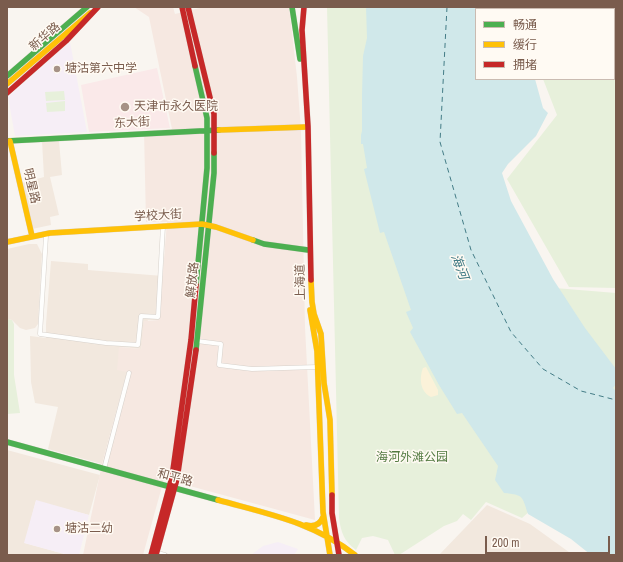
<!DOCTYPE html>
<meta charset="utf-8">
<style>
body{margin:0}
#map{position:relative;width:623px;height:562px;overflow:hidden;background:#f9f5f0;font-family:"Archivo Narrow","Noto Sans SC",sans-serif}
canvas{display:block}
.frame{position:absolute;inset:0;border:8px solid #7a5c4d;pointer-events:none}
.legend{position:absolute;left:475px;top:8px;width:140px;height:72px;box-sizing:border-box;background:#fffaf3;border:1px solid #cabbb1;margin:0;padding:5px 7px;list-style:none;font-size:12px;color:#7a5c4d}
.legend li{display:flex;align-items:center;gap:8px;height:20px}
.legend b{width:20px;border:1px solid #cabbb1}
.scale{position:absolute;left:485px;top:536px;width:125px;height:18px;box-sizing:border-box;border:2px solid #7a5c4d;border-top:0;padding-left:5px;font-size:12px;line-height:14px;white-space:nowrap;color:#7a5c4d;-webkit-text-stroke:3px #fffaf3;paint-order:stroke}
</style>
<div id="map">
<canvas width="623" height="562"></canvas>
<div class="frame"></div>
<ul class="legend">
<li><b style="height:5px;background:#4caf50"></b>畅通</li>
<li><b style="height:5px;background:#ffc107"></b>缓行</li>
<li><b style="height:5px;background:#c62828"></b>拥堵</li>
</ul>
<div class="scale">200 m</div>
</div>
<script>
const c = document.querySelector('canvas').getContext('2d');
c.lineJoin = 'round';
function fillPath(path, color) {
  c.fillStyle = color;
  c.fill(path, 'evenodd');
}
function strokePath(path, color, width, dash) {
  c.strokeStyle = color;
  c.lineWidth = width;
  c.lineCap = dash ? 'butt' : 'round';
  c.setLineDash(dash || []);
  c.stroke(path);
}
function label(font, color, halo, rows, align = 'center') {
  c.font = font + ' "Archivo Narrow","Noto Sans SC",sans-serif';
  c.lineWidth = 3;
  c.setLineDash([]);
  c.textBaseline = 'middle';
  c.strokeStyle = halo;
  c.fillStyle = color;
  for (const [text, x, y, turn = 0] of rows) {
    c.save();
    c.translate(x, y);
    c.rotate((+turn || 0) * Math.PI / 180);
    c.textAlign = isNaN(turn) ? turn : align;
    if (halo) c.strokeText(text, 0, 0);
    c.fillText(text, 0, 0);
    c.restore();
  }
}
fillPath(new Path2D(`
 M42 141H59L62 175 50 177 59 215 50 217 51 225 32 229 22 183 44 177Z
 M29 244H37L42 254 38 324 35 328 26 330 20 328 12 320 7 319V249Z
 M51 261 88 264V270L163 276 159 320H148L141 349 120 347 127 372 102 464 48 449 58 407 35 403 31 382 30 336 46 338V324Z
 M7 450 100 475 89 515 36 501 25 543 68 555H7Z
 M487 505 530 524 573 555H439Z`), '#f2e8de');
fillPath(new Path2D(`
 M134 7H173L175 14 204 7H289L297 77 301 131 305 327 315 520 164 479 143 555H83L102 464 127 372 117 370 119 347 141 349 144 321 159 320 167 222H146L144 131 172 129 149 17Z`), '#f6e8e1');
fillPath(new Path2D(`
 M70 42 87 132 15 136 8 97Z
 M36 500 89 515 79 555H68L24 543Z
 M278 542 298 549 294 555H251L263 546Z`), '#f6eef6');
fillPath(new Path2D(`
 M157 68 170 128 89 132 81 85Z`), '#fae9e9');
fillPath(new Path2D(`
 M327 7H380L531 510 522 518 486 502 471 520 463 514 457 521 444 526 399 555H395L388 540 373 536 362 538 356 550C344 541 341 533 339 518Z
 M538 7H616V288L569 287 507 179 557 115 543 79H614V9H537Z
 M64 91 65 100 46 101 45 92Z
 M65 101V111L47 112 46 103Z
 M555 288 616 293V396Z
 M7 319 12 320 14 324V375L20 413 7 414Z`), '#e7f0db');
fillPath(new Path2D(`
 M426 367 438 390V395L431 397C420 392 419 378 423 368Z`), '#fbf2d9');
fillPath(new Path2D(`
 M366 7H531V9H476V79H535L543 108 548 113 536 136 508 164 502 173 511 201 553 279 585 328 616 369V384L613 388 616 391V555H591L571 539 528 514C522 496 524 495 504 493L495 480 498 466 462 413 457 414 439 385 410 332 413 328 406 312 411 310 384 232 380 233 364 169 367 168 363 144H361V135L362 131V95L363 56 367 38Z`), '#d0e8ea');
strokePath(new Path2D(`
 M447 7 440 142 471 250 511 332 543 369 581 391 616 400`), '#437c86', 1, [5, 4]);
const street = new Path2D(`
 M45 234 46 236 40 334 106 343 138 345 141 316 158 317 163 226
 M197 341 221 344 219 365 252 369 317 367
 M104 469 129 373
 M154 552 165 555`);
const fast = new Path2D(`
 M292 7 300 59
 M195 66 207 118V168L196 285
 M7 76 87 7
 M7 141 219 130
 M253 240 264 244 308 250
 M196 350 214 173V153
 M7 442 218 500`);
const slow = new Path2D(`
 M7 84 90 13
 M219 130 306 127
 M10 141 32 236
 M7 242 50 233 202 224 216 227 253 240
 M311 280 312 302 314 314 321 334 324 383 330 420 332 495
 M310 310 317 351 323 512 330 555
 M218 500C268 514 313 522 355 555
 M306 525C314 527 320 525 323 517`);
const jam = new Path2D(`
 M182 7 195 66
 M188 7 214 114V153
 M304 7 302 30 308 127 311 280
 M7 93 66 41 98 7
 M332 495V513L339 555
 M151 555 172 477 191 340 196 285
 M156 555 177 479 196 350`);
strokePath(street, '#d7d1cb', 5);
strokePath(fast, '#d9d2cb', 6);
strokePath(slow, '#d9d2cb', 6);
strokePath(jam, '#d9d2cb', 6);
strokePath(street, '#fefefd', 4);
strokePath(fast, '#4caf50', 5.5);
strokePath(slow, '#ffc107', 5.5);
strokePath(jam, '#c62828', 5.5);
for (const [x, y, r, color] of [
 [57,69,4,"#a69286"],
 [125,107,5,"#a69286"],
 [57,529,4,"#a69286"]
]) {
  const dot = new Path2D();
  dot.arc(x, y, r, 0, 2 * Math.PI);
  c.fillStyle = color;
  c.fill(dot);
  strokePath(dot, '#fffaf3', 1.5);
}
label('12px', '#7a5c4d', '#fffaf3', [
 ["新华路",45,37,-41],
 ["东大街",132,123,-3],
 ["明星路",31,186,77],
 ["学校大街",158,216,-3],
 ["解放路",193,280,-84],
 ["上海道",301,282,-91],
 ["和平路",175,478,15]
]);
label('12px', '#7a5c4d', '#fffaf3', [
 ["塘沽第六中学",65,69],
 ["天津市永久医院",134,107],
 ["塘沽二幼",65,529]
], 'left');
label('12px', '#537a41', '#fffaf3', [
 ["海河外滩公园",412,458]
]);
label('italic 13px', '#437c86', '#fffaf3', [
 ["海河",459,267,69]
]);
</script>
